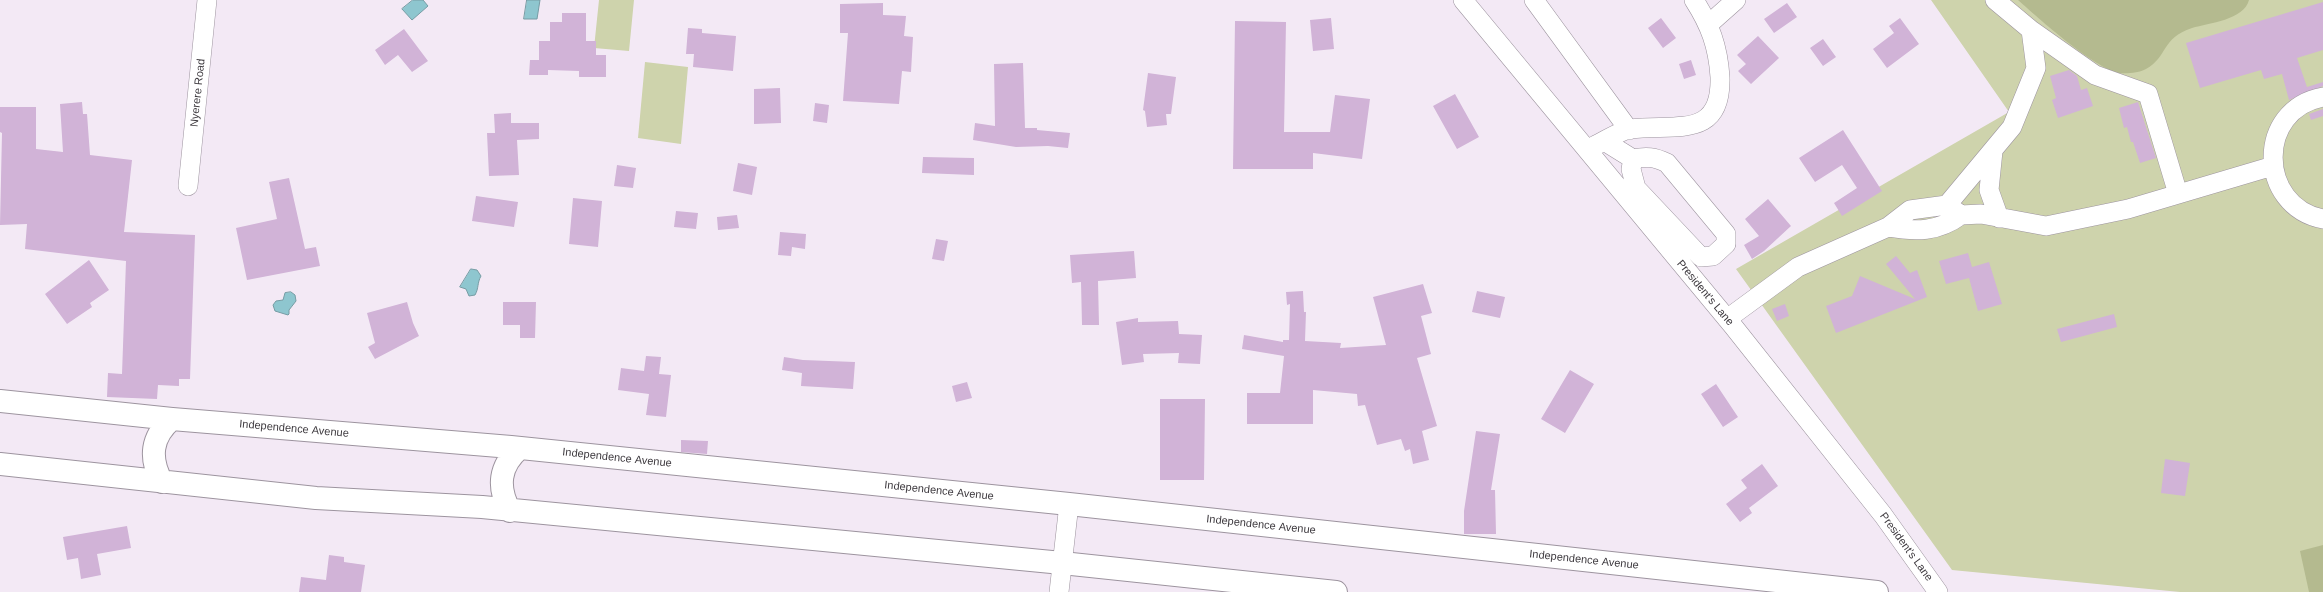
<!DOCTYPE html>
<style>
body{margin:0}
canvas{display:block;background:#f3e9f5}
</style>
<canvas width="2323" height="592"></canvas>
<script>
const c = document.querySelector('canvas').getContext('2d');
c.lineJoin = 'round';
function fillPath(path, color) {
  c.fillStyle = color;
  c.fill(path, 'evenodd');
}
function strokePath(path, color, width, dash) {
  c.strokeStyle = color;
  c.lineWidth = width;
  c.lineCap = dash ? 'butt' : 'round';
  c.setLineDash(dash || []);
  c.stroke(path);
}
function label(font, color, halo, rows, align = 'center') {
  c.font = font + ' Helvetica,sans-serif';
  c.lineWidth = 4;
  c.setLineDash([]);
  c.textBaseline = 'middle';
  c.strokeStyle = halo;
  c.fillStyle = color;
  for (const [text, x, y, turn = 0] of rows) {
    c.save();
    c.translate(x, y);
    c.rotate((+turn || 0) * Math.PI / 180);
    c.textAlign = isNaN(turn) ? turn : align;
    if (halo) c.strokeText(text, 0, 0);
    c.fillText(text, 0, 0);
    c.restore();
  }
}
fillPath(new Path2D(`
 M599 0H634L629 51 594 48Z
 M1931 0H2323V592H2180L1952 570 1736 269 2009 112Z
 M645 62 688 67 681 144 638 138Z`), '#ced3ac');
fillPath(new Path2D(`
 M2018 0H2249C2244 20 2209 23 2192 28 2161 38 2168 57 2146 69 2139 73 2126 74 2119 73 2094 68 2038 18 2018 0Z
 M2323 545V592H2309L2300 551Z`), '#b4ba8f');
const water = new Path2D(`
 M413 0H423L428 6 412 20 402 9Z
 M527 0H540L537 19H524Z
 M471 269 477 270 481 276C477 283 479 288 475 295L469 296 466 289 460 287Z
 M291 292 295 295 296 301 289 310V314L288 315 275 311 273 305 276 301 283 300 285 293Z`);
fillPath(water, '#8ec6cf');
strokePath(water, '#769ca4', 1);
fillPath(new Path2D(`
 M2323 2V50L2297 58 2307 87 2323 82V86L2289 100 2282 74 2264 79 2261 70 2200 88 2186 43Z
 M883 3V15L906 16 904 36 913 37 911 72 902 71 899 104 843 101 848 33H840V4Z
 M1787 3 1797 17 1774 33 1764 19Z
 M562 13H586V41H596V55H606V77H579V71L548 70V75H529L530 60H539V41H550V22H562Z
 M1331 18 1334 49 1313 51 1310 20Z
 M1661 18 1676 38 1663 48 1648 28Z
 M1900 18 1919 44 1887 68 1873 49 1894 33 1889 26Z
 M1235 21 1286 22 1284 132H1330L1335 95 1370 99 1362 159 1313 153V169H1233Z
 M688 28 702 29V33L736 36 733 71 693 67 694 54H686Z
 M404 29 428 61 412 72 398 55 385 65 375 50Z
 M1758 36 1779 58 1751 84 1738 71 1746 64 1737 55Z
 M1823 39 1836 57 1823 66 1810 48Z
 M1691 60 1696 75 1684 79 1679 64Z
 M1023 63 1025 128H1037V130L1070 133 1068 148 1048 146 1016 147 973 140 975 123 995 126 994 64Z
 M2069 70 2077 76 2081 90 2087 88 2093 106 2058 118 2052 100 2056 98 2050 76Z
 M1148 73 1176 77 1171 114H1166L1167 125 1147 127 1145 111 1143 110Z
 M780 88 781 123 754 124V89Z
 M1455 94 1479 137 1457 149 1433 106Z
 M82 102 83 114H87L90 155 132 160 124 232 195 235 190 379H179V386L158 385 157 399 107 397 108 373 122 374 126 261 25 249 27 224 0 225 2 133 0 132V107H36V149L63 152 60 104Z
 M2138 102 2156 158 2140 163 2133 142H2131L2127 127 2124 128 2119 108Z
 M815 103 829 105 827 123 813 121Z
 M2323 109V116L2311 120 2309 114Z
 M511 113V123H539V139L517 140 519 175 489 176 487 133H495L494 114Z
 M1843 130 1882 191 1842 216 1834 203 1857 188 1842 165 1815 182 1799 158Z
 M923 157 974 158V175L922 173Z
 M738 163 757 167 752 195 733 191Z
 M617 165 636 168 633 188 614 186Z
 M289 178 305 249 316 247 320 266 247 280 236 228 277 219 269 182Z
 M476 196 518 202 514 227 472 221Z
 M573 198 602 201 598 247 569 244Z
 M1768 199 1791 226 1764 251 1752 259 1744 245 1759 236 1745 219Z
 M676 211 698 213 696 229 674 227Z
 M737 215 739 228 718 230 717 217Z
 M780 232 806 234 805 249 792 247 791 256 778 255Z
 M936 239 948 241 944 261 932 259Z
 M1134 251 1136 278 1098 281 1099 325H1082L1081 282 1072 283 1070 255Z
 M1968 253 1972 267 1989 262 2002 304 1978 311 1969 278 1946 284 1939 261Z
 M1896 256 1910 273 1917 270 1927 297 1836 333 1826 306 1852 296 1860 276 1915 299 1886 264Z
 M89 260 109 290 90 303 92 307 67 324 45 294Z
 M1423 284 1432 313 1421 316 1431 354 1417 358 1437 426 1422 431 1429 460 1413 464 1410 449 1405 451 1401 439 1377 445 1365 405 1358 406 1357 394 1313 390V424H1247V393H1280L1284 356 1242 349 1244 335 1283 342V340H1289L1290 304 1287 305 1286 292 1303 291 1304 312H1306L1305 341 1341 343 1340 348 1386 345 1373 297Z
 M1477 291 1505 297 1500 318 1472 312Z
 M407 302 413 323 419 336 375 359 368 347 375 343 367 313Z
 M503 302H536L535 338H520V325H503Z
 M1785 304 1789 316 1777 321 1772 309Z
 M2114 314 2117 327 2061 342 2057 329Z
 M1138 318V322L1178 321 1179 334 1202 335 1200 364 1178 363 1179 353 1143 354 1144 362 1122 365 1116 322Z
 M646 356 661 357 659 374 671 375 666 417 646 415 649 394 618 390 621 368 644 371Z
 M784 357 803 360 855 362 853 389 801 386 802 373 782 370Z
 M1570 370 1594 384 1565 433 1541 419Z
 M967 382 972 398 956 402 952 386Z
 M1716 384 1738 417 1723 427 1701 394Z
 M1160 399H1205L1204 480H1160Z
 M1476 431 1500 434 1491 490H1495L1496 534H1464V511Z
 M681 440 708 441 707 454 681 452Z
 M2165 459 2190 463 2185 496 2161 493Z
 M1762 464 1778 486 1749 508 1752 513 1740 522 1726 504 1747 488 1741 480Z
 M127 526 131 548 97 554 101 575 81 579 78 558 67 560 63 537Z
 M329 555 344 557V562L365 565 361 592H299L301 577 326 580Z`), '#d1b3d7');
const minor = new Path2D(`
 M1463 0 1733 326 1883 515 1938 592
 M1534 0 1629 130
 M1709 24 1736 0
 M2031 30 2095 75 2148 94 2178 194
 M2323 97C2256 109 2257 206 2323 219
 M1604 141 1633 159C1646 156 1655 157 1667 163L1726 234V244L1713 256 1701 257 1636 188 1631 169 1633 159
 M1594 146C1605 141 1619 131 1630 129 1674 123 1722 141 1720 77 1718 46 1710 25 1694 0
 M1993 151 1989 190 1999 218
 M188 186 207 0
 M1947 205 2012 127 2036 68 2031 30 1995 0
 M1888 227C1916 232 1938 232 1961 215
 M1727 319 1798 267 1888 227 1910 210 1947 205 1961 215 1981 214 2046 226 2128 209 2273 166
 M1059 592 1069 504`);
const major = new Path2D(`
 M0 401 172 419 511 447 1069 504 1877 592
 M0 464 316 498 482 507 1062 563 1336 592
 M162 482C149 458 151 437 172 419
 M510 511C497 487 499 466 520 448`);
strokePath(minor, '#9d949f', 20);
strokePath(major, '#9d949f', 24);
strokePath(minor, '#fff', 19);
strokePath(major, '#fff', 22);
label('11px', '#3d393e', '#fff', [
 ["Nyerere Road",198,93,-84],
 ["President's Lane",1705,293,50],
 ["Independence Avenue",294,429,5],
 ["Independence Avenue",617,458,6],
 ["Independence Avenue",939,491,6],
 ["Independence Avenue",1261,525,6],
 ["President's Lane",1906,547,54],
 ["Independence Avenue",1584,560,6]
]);
</script>
